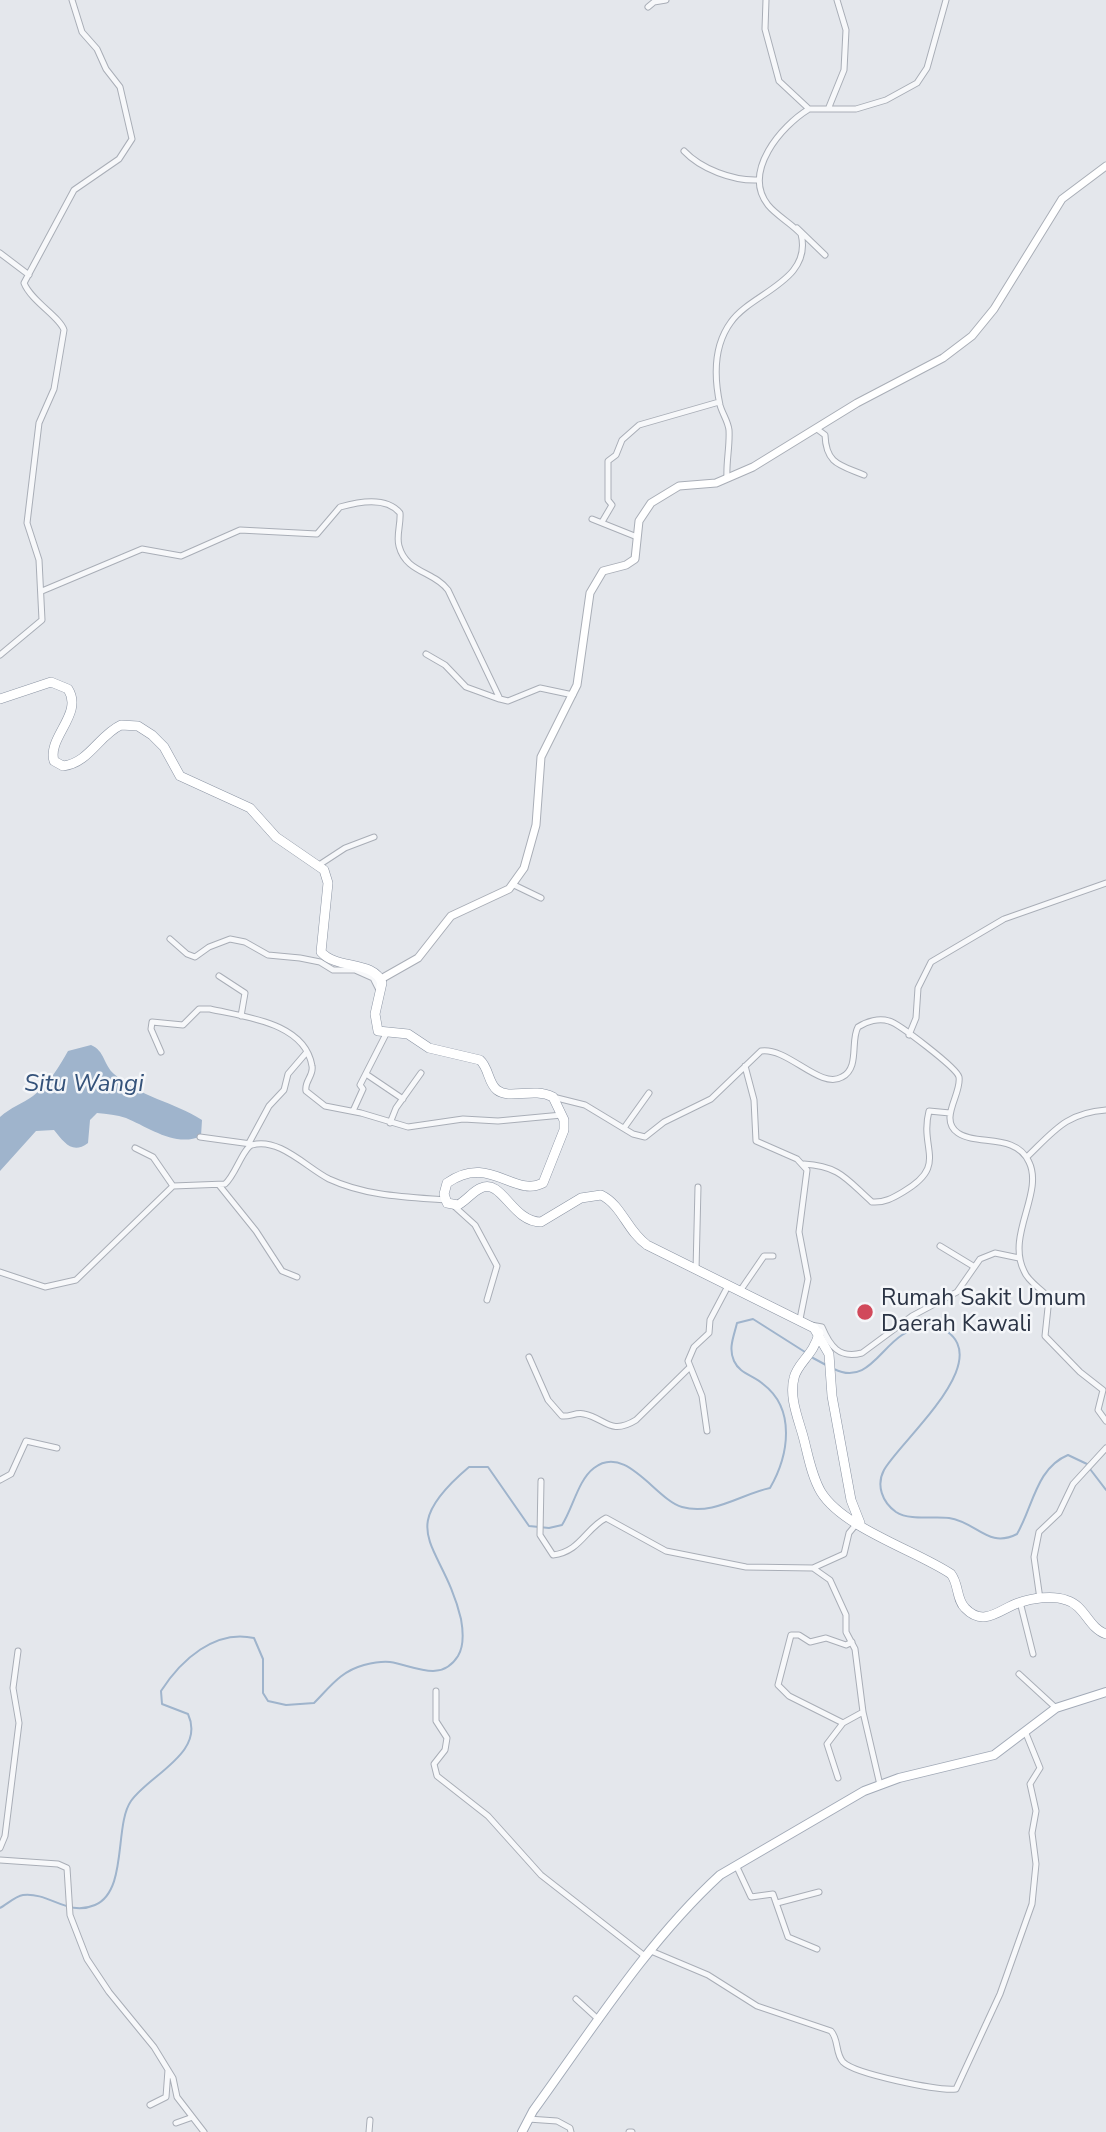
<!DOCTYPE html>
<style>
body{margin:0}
canvas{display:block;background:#e4e7ec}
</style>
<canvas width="1106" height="2132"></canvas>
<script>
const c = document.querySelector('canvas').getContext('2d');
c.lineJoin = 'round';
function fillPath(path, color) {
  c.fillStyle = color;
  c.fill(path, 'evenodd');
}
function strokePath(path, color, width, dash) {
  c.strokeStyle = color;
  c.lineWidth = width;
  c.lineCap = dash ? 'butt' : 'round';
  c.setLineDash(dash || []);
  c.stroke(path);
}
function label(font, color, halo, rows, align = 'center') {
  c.font = font + ' "Nunito Sans",sans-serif';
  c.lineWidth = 5;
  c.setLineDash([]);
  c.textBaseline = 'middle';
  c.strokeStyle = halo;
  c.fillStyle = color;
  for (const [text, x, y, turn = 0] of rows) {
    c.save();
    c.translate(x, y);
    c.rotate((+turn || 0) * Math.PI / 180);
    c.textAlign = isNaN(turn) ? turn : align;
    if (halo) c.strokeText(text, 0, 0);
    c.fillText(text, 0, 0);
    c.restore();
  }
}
fillPath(new Path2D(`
 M91 1045C105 1051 103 1064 114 1074 140 1097 174 1102 202 1120L201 1136C176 1148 148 1127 126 1118 117 1115 107 1114 97 1113L90 1120 88 1143C72 1155 64 1142 54 1130L36 1131 0 1171V1117C11 1107 22 1104 33 1096 49 1084 59 1067 68 1051Z`), '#9fb4cc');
strokePath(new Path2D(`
 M813 1358 826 1365
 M834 1369C866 1385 879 1350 902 1335 910 1330 920 1327 928 1323 1013 1347 902 1438 884 1470 876 1485 882 1502 896 1512 910 1521 933 1516 949 1518 977 1522 988 1549 1017 1534 1033 1507 1036 1468 1068 1455L1087 1464
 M1090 1469 1106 1490
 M0 1908C7 1904 16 1896 23 1895 50 1892 67 1917 95 1905 128 1891 114 1825 131 1801 149 1775 206 1753 188 1714L162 1704 161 1691C181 1660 215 1629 254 1638L263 1659V1693L268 1701 286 1705 314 1703C330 1687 341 1671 364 1665 372 1663 383 1661 390 1662 415 1666 441 1683 458 1656 464 1646 463 1630 461 1619 443 1542 391 1533 469 1467H488L529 1526 549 1528 562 1525C573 1508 578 1480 594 1468 626 1443 656 1500 682 1507 713 1516 741 1494 770 1488 789 1455 796 1409 763 1384 753 1375 740 1374 734 1361 728 1348 734 1336 737 1323L753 1319 805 1352`), '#9fb4cc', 2);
const street = new Path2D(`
 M766 0 765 29 779 81 809 109
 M648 7 654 2 666 0
 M829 107 844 70 846 30 837 0
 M684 151C701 169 733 181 758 180
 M797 228 825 255
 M0 253 29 275
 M817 429 825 435C826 464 840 465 864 475
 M727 478C726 462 730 446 729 430 728 421 722 413 720 405 714 377 714 345 731 322 751 293 813 281 801 234 791 223 777 216 768 205 742 172 781 126 809 109H856L886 100 917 83 927 68 946 0
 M592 519 637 537
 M602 522 612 505 608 500V461L616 455 622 440 639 425 719 402
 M42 591 142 549 181 556 240 530 317 534 340 507C358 502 386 496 400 513 401 524 396 536 399 546 406 573 434 571 448 590L500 699 508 701 540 688 573 695
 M426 654 445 665 466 687 499 699
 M0 655 42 620 39 560 27 523 39 423 54 389 64 330C60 317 31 301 24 283L74 190 119 159 132 139 120 87 106 69 97 49 82 32 72 0
 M319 865 345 848 374 837
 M514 885 541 898
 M170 939 187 954 195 957 209 947 230 939 245 942 268 955 300 958 320 962 333 970H355L373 978 379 990
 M219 976 245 993 241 1016
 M909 1035 916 1018 918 988 931 962 1004 919 1106 883
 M161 1052 151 1029 152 1022 183 1025 199 1009H210C244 1017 305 1022 312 1066 314 1076 304 1081 306 1091L325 1106 361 1113 408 1127 463 1119 498 1121 562 1115
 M745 1066 754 1100 756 1141 797 1159 807 1170 799 1232 808 1279 800 1319
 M366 1074 403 1099
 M553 1097 585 1105 633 1134 645 1137 664 1122 711 1099 761 1051C788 1047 820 1090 842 1077 860 1068 850 1041 858 1027 867 1021 879 1018 889 1021 898 1023 957 1068 959 1077 962 1094 938 1119 958 1133 977 1146 1016 1133 1029 1162 1044 1193 1006 1235 1024 1271 1028 1282 1042 1289 1049 1298L1045 1336 1080 1372 1103 1390 1098 1410 1106 1421
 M353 1111 363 1089 360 1085 386 1034
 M390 1123 396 1108 421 1073
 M624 1128 649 1093
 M200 1137 251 1144
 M249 1143 269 1106 284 1090 288 1074 306 1053
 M135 1148 153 1157 173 1186
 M1027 1157C1054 1131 1066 1113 1106 1110
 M804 1164C840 1166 847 1180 872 1202 884 1203 893 1198 903 1192 949 1165 919 1150 929 1111L950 1113
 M219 1185 256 1231 282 1271 297 1277
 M454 1206 475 1225 497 1266 487 1300
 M940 1246 973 1266
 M696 1270 698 1187
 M0 1272 45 1287 76 1280 173 1186 225 1184C235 1176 243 1148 252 1145 279 1137 307 1168 329 1179 366 1196 405 1197 445 1200
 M740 1291 764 1256H773
 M811 1325 822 1327C830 1346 839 1359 862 1353L912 1316 957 1292 980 1259 995 1253 1019 1258
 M529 1357 548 1400 562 1416C570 1417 576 1412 584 1414 605 1418 610 1436 636 1420L689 1368
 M707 1431 702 1396 688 1361 694 1347 709 1333 710 1320 728 1286
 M0 1480 11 1474 26 1441 57 1448
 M541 1481 540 1535 553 1555C580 1552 586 1528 606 1518L666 1551 746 1567 813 1568
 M858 1522 849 1533 844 1554 813 1568 830 1580 846 1615V1632L855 1649 863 1712 880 1785
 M1040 1599 1034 1557 1039 1532 1059 1513 1073 1484 1106 1448
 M1020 1602 1033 1654
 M1019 1674 1056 1708
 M436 1691V1721L447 1738 445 1750 434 1764 437 1776 488 1816 541 1875 646 1957
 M843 1723 789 1696 778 1685 791 1635H799L810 1642 826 1638 846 1645 852 1642
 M838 1778 827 1744 843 1723 863 1712
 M0 1848 5 1836 19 1723 13 1688 18 1651
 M0 1860 58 1864 67 1868 70 1915 87 1959 109 1992 154 2047 173 2078 177 2097 204 2132
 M736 1865 751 1897 773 1894 788 1937 817 1949
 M777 1903 819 1892
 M651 1951 708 1975 757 2006 831 2031C839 2040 835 2053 843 2062 855 2074 938 2091 956 2089L1000 1994 1032 1904 1036 1864 1032 1833 1036 1811 1030 1784 1040 1768 1025 1731
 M576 1999 599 2020
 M150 2105 166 2097 168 2070
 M528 2119 557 2121 570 2128 571 2132
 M176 2123 190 2118
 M369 2132 370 2120
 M629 2132H632`);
const secondary = new Path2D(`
 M381 979 418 958 451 916 509 889 524 868 536 825 541 757 577 685 590 593 603 571 626 565 635 559 639 521 651 503 679 486 716 483 753 467 857 403 943 358 972 336 994 309 1062 199 1106 166`);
const primary = new Path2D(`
 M522 2132 533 2111C591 2031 647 1942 720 1875L864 1791 899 1778 994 1755 1056 1708 1106 1692`);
const highway = new Path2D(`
 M0 699 51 682 68 689C84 714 47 737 54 761L63 766C89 763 99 735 121 725L138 726 152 735 164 747 180 776 250 808 276 837 324 870 328 883 321 952C337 970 374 960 382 983L375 1014 378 1031 408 1034 429 1048 480 1060C489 1068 488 1083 497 1090 510 1100 533 1087 553 1097L564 1120V1130L543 1183C514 1198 489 1153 447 1183L444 1194 447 1203 458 1205C467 1200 473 1191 481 1188 502 1178 512 1222 541 1222L581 1198 601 1195C622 1205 627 1231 647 1245L814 1328 829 1354 832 1396 851 1500 860 1523
 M819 1333C814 1355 797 1363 794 1378 789 1397 798 1418 803 1436 808 1454 811 1475 821 1492 843 1528 917 1551 951 1574 959 1584 956 1599 965 1608 984 1628 1000 1609 1018 1603 1032 1598 1053 1595 1066 1600 1085 1605 1088 1628 1106 1634`);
strokePath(street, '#a9aeb7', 7);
strokePath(secondary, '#a9aeb7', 9);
strokePath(primary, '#a3abb8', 10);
strokePath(highway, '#8b94a3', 10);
strokePath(street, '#f7f8fa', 5);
strokePath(secondary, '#fff', 7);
strokePath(primary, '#fff', 8);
strokePath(highway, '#fff', 9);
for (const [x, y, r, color] of [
 [865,1312,9,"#d1495b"]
]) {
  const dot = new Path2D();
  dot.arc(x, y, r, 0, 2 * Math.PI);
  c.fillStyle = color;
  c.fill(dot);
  strokePath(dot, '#f4f6f9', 2.5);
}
label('23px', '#2b3445', '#f4f6f9', [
 ["Rumah Sakit Umum",881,1299],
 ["Daerah Kawali",881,1325]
], 'left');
label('italic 24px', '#34527a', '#f4f6f9', [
 ["Situ Wangi",84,1085]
]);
</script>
